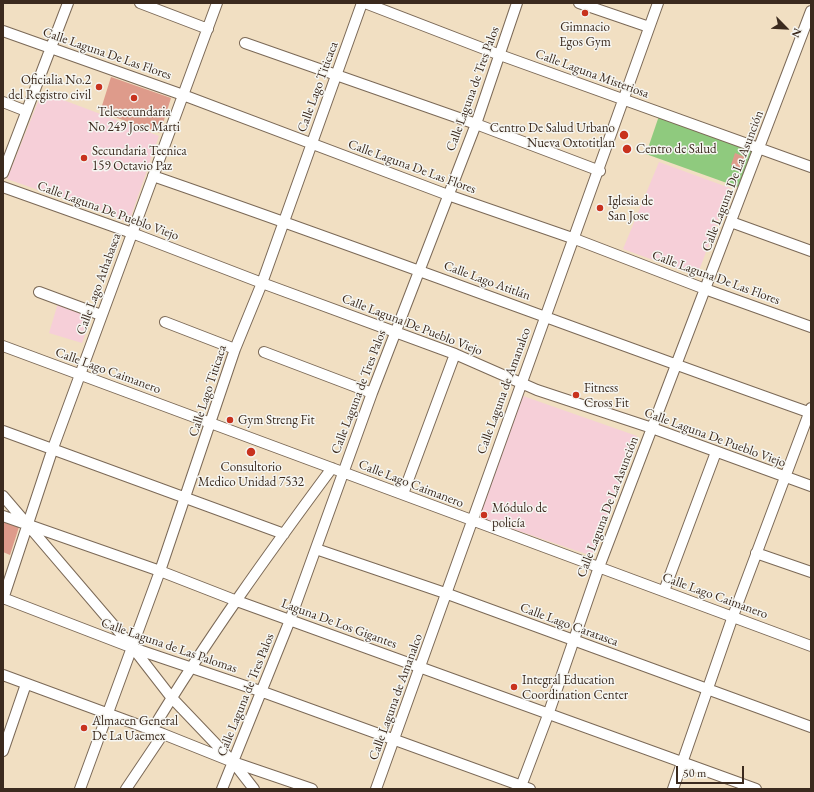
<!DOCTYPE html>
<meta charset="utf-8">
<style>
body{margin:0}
#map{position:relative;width:814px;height:792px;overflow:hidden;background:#f1dfc2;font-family:"EB Garamond",serif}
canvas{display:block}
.frame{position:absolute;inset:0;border:4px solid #3b2a1e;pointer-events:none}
.north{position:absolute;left:766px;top:8px;width:40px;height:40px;-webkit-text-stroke:3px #f6f6f2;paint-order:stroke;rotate:114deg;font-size:11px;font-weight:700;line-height:16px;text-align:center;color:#3b2a1e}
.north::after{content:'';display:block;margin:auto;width:14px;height:18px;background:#3b2a1e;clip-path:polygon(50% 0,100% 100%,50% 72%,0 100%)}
.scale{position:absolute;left:676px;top:766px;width:68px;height:18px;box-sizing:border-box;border:2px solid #3b2a1e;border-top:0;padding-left:5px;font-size:12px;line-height:14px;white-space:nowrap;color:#3b2a1e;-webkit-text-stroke:3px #f6f6f2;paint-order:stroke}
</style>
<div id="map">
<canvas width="814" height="792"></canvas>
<div class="frame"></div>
<div class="north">N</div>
<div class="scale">50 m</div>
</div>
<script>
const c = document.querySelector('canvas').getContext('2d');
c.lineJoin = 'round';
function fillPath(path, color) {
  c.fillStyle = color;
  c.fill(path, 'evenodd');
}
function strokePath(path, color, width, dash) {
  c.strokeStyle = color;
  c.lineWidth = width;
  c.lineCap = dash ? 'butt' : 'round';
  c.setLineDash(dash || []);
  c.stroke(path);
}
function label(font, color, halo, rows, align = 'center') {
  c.font = font + ' "EB Garamond",serif';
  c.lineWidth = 3;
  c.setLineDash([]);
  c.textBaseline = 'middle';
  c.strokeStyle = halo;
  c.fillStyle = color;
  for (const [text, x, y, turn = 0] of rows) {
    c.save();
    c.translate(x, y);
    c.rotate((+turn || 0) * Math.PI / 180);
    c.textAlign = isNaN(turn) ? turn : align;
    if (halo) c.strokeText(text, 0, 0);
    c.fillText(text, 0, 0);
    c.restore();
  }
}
fillPath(new Path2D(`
 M42 92 159 136 129 222 7 179Z
 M659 162 730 188 697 276 623 249Z
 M58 303 92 316 82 343 49 333Z
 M523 396 637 436 592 556 478 517Z`), '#f6cfd8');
fillPath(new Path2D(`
 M660 113 752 151 738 187 646 154Z`), '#8fca7e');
fillPath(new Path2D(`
 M111 77 171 98 160 133 100 112Z
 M735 153 745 157 741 169 731 165Z
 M480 510 489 513 487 520 478 517Z
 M3 521 19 527 10 555 3 552Z`), '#de9b8b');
const minor = new Path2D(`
 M140 3 208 29
 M365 3 500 55 811 167
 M579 3 649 27
 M3 31 183 95 448 195 575 239 705 289 811 327
 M245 43 476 124 600 171
 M3 102 26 111
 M3 173 68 3
 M153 176C373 252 591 335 811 413
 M3 187 132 233 262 283 455 354 537 390 652 428 811 486
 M731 222 811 251
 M39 292 101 315
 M165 322 235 349
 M3 346 811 646
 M264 352 372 393
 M3 431 284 534
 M403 494 455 354
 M3 496 133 648 171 697 233 762 254 789
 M3 516 160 571 237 601 756 789
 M316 549 445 593 811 727
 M756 553 811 572
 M664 591 716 452
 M3 598 133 648 263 692 530 789
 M3 599 53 448 217 3
 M3 675 163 734 233 762 312 789
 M152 730C207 639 269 553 332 468
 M3 751 26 684
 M80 789 160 571 235 349 262 283 362 3
 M126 789 163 734
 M222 789 290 620 372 393 476 124 517 3
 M376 789 658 3
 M520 789 548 715 599 567 811 11
 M673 789 733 616 811 408`);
strokePath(minor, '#7b6957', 12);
strokePath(minor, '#fff', 10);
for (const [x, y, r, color] of [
 [585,13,4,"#c8321e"],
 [99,87,4,"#c8321e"],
 [134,98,4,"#c8321e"],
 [624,135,5,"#c8321e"],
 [627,149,5,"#c8321e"],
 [84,158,4,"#c8321e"],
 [600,208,4,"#c8321e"],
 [576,395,4,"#c8321e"],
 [230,420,4,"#c8321e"],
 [251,452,5,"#c8321e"],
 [484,515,4,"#c8321e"],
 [514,687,4,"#c8321e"],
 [84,728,4,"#c8321e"]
]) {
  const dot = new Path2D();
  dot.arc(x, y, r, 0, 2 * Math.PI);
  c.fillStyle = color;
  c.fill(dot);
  strokePath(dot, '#f6f6f2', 1.5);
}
label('13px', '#3b2a1e', '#f6f6f2', [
 ["Gimnacio",585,27,"center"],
 ["Egos Gym",585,42,"center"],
 ["Oficialia No.2",91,80,"right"],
 ["del Registro civil",91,95,"right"],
 ["Telesecundaria",134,112,"center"],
 ["No 249 Jose Marti",134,127,"center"],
 ["Centro De Salud Urbano",615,128,"right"],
 ["Nueva Oxtotitlan",615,143,"right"],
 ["Centro de Salud",636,149],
 ["Secundaria Tecnica",92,151],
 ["159 Octavio Paz",92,166],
 ["Iglesia de",608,201],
 ["San Jose",608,216],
 ["Fitness",584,388],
 ["Cross Fit",584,403],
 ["Gym Streng Fit",238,420],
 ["Consultorio",251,467,"center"],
 ["Medico Unidad 7532",251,482,"center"],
 ["Módulo de",492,508],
 ["policía",492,523],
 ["Integral Education",522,680],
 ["Coordination Center",522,695],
 ["Almacen General",92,721],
 ["De La Uaemex",92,736]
], 'left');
label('13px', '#3b2a1e', '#f6f6f2', [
 ["Calle Laguna De Las Flores",107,54,19],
 ["Calle Laguna Misteriosa",592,74,20],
 ["Calle Lago Titicaca",318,87,-70],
 ["Calle Laguna de Tres Palos",473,89,-70],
 ["Calle Laguna De Las Flores",412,167,20],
 ["Calle Laguna De La Asunción",733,181,-69],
 ["Calle Laguna De Pueblo Viejo",108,211,20],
 ["Calle Laguna De Las Flores",716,278,20],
 ["Calle Lago Atitlán",487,281,20],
 ["Calle Lago Athabasca",99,284,-70],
 ["Calle Laguna De Pueblo Viejo",412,325,21],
 ["Calle Lago Caimanero",108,371,20],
 ["Calle Lago Titicaca",208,391,-72],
 ["Calle Laguna de Amanalco",504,391,-70],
 ["Calle Laguna de Tres Palos",359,392,-69],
 ["Calle Laguna De Pueblo Viejo",715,438,20],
 ["Calle Lago Caimanero",411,484,21],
 ["Calle Laguna De La Asunción",608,507,-69],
 ["Calle Lago Caimanero",715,596,20],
 ["Laguna De Los Gigantes",339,624,20],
 ["Calle Lago Caratasca",569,625,20],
 ["Calle Laguna de Las Palomas",169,646,19],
 ["Calle Laguna de Tres Palos",246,695,-68],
 ["Calle Laguna de Amanalco",396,697,-70]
]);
</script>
